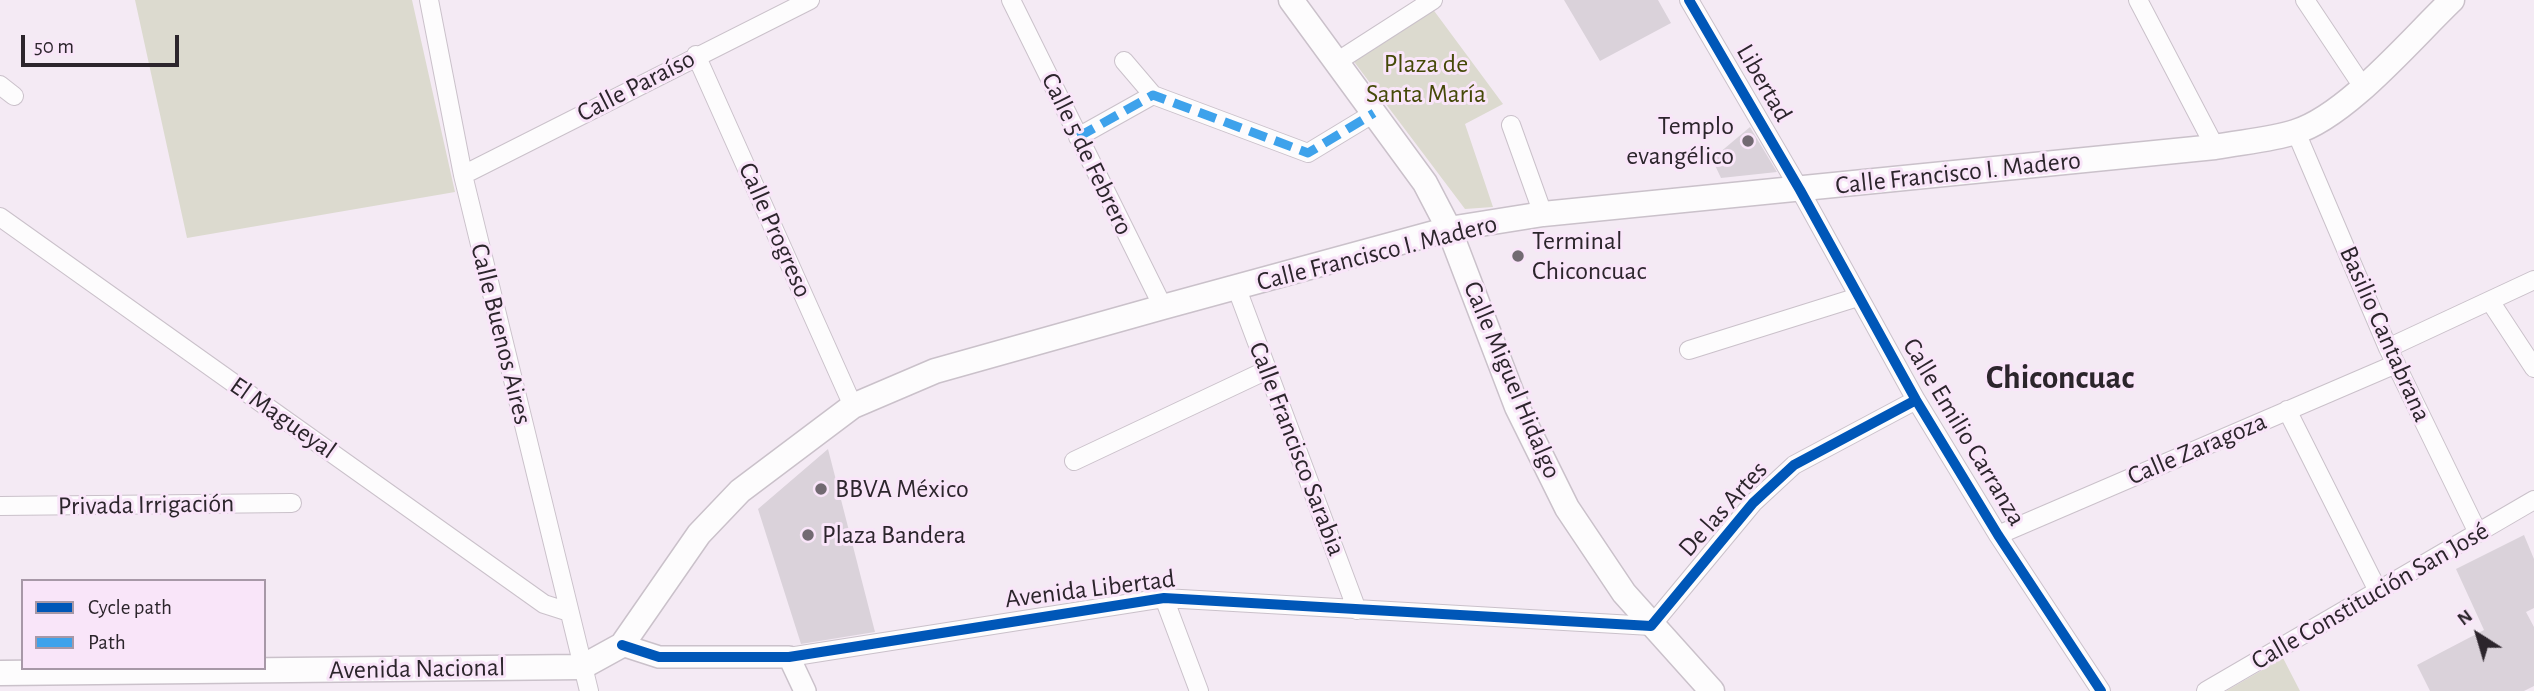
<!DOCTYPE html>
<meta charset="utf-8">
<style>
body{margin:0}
#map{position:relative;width:2534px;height:691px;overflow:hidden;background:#f4eaf4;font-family:"Alegreya Sans",sans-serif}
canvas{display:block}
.legend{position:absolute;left:21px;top:579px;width:245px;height:91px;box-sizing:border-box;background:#f9e5f9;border:2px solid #a798a7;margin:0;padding:9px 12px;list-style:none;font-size:21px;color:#2c252c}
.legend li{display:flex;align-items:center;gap:14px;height:35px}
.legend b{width:35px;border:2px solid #a798a7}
.north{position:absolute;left:2443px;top:600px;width:70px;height:70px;-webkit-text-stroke:5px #f9e5f9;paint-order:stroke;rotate:323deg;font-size:19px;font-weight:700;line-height:28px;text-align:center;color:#2c252c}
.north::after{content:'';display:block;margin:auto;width:24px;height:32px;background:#2c252c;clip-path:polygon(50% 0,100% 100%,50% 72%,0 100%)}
.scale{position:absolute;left:21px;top:35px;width:158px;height:32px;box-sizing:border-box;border:4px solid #2c252c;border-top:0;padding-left:9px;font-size:21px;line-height:24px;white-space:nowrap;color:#2c252c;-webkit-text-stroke:5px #f9e5f9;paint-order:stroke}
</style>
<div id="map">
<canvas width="2534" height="691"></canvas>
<ul class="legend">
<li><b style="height:9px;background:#0057b8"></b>Cycle path</li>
<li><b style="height:9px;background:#3ea2eb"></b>Path</li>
</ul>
<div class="north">N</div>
<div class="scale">50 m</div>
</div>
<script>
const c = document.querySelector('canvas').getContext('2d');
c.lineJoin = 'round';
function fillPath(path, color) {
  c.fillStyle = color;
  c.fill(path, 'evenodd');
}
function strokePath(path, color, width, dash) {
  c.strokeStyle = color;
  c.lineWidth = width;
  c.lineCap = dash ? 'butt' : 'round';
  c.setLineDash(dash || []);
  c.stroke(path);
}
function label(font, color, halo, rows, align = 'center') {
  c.font = font + ' "Alegreya Sans",sans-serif';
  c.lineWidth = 6;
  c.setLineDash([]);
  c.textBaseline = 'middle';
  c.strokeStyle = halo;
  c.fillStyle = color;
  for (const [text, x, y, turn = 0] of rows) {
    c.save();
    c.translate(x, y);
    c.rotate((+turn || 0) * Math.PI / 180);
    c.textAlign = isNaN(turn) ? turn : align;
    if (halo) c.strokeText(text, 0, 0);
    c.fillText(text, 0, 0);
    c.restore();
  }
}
fillPath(new Path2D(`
 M135 0H412L455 192 187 238Z
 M1432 8 1503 104 1465 124 1493 207 1465 209 1352 59Z
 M2283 658 2300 691H2226Z`), '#dcdacf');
fillPath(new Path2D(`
 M1564 0H1658L1671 23 1600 61Z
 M1750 127 1777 172 1721 178 1712 159Z
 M828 449 875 632 801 644 758 509Z
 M2524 535 2534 559V608L2526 612 2534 627V686L2524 691H2430L2417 665 2484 630 2456 569Z`), '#dad2da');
const minor = new Path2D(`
 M429 0 463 175 589 691
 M1011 0 1163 307
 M1689 0 1800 190 1916 400 1998 535 2101 691
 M2138 0 2215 147
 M2305 0 2363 87
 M696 55 853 406
 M1124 61 1153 95
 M1338 61 1433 0
 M0 85 14 96
 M1511 125 1543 214
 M2296 132 2388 348 2478 533
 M1078 137 1153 95 1308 153 1374 113
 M463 175 810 0
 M0 217 544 604 569 612
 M1237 289 1357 610
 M2490 301 2534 368
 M2388 348 2534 280
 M1689 350 1858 297
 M2287 410 2378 591
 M1074 461 1267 370
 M0 506 292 503
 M1998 535 2396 364
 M1164 598 1199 691
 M789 657 1164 598 1651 626 1753 503 1794 465 1916 400
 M2206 691 2534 500`);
const tertiary = new Path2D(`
 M622 645 659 657H789L805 691`);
const secondary = new Path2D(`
 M1291 0 1425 183 1449 229 1517 407 1567 508 1624 593 1712 691
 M0 673 582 667 622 645 699 534 740 491 853 406 935 371 1163 307 1449 229 1543 214 2215 147C2241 142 2270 140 2295 132 2347 116 2412 38 2452 0`);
strokePath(minor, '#cac1ca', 20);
strokePath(tertiary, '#cac1ca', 24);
strokePath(secondary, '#cac1ca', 27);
strokePath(minor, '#fdfcfd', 18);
strokePath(tertiary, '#fdfcfd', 21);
strokePath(secondary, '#fdfcfd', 24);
strokePath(new Path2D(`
 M1078 137 1153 95 1308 153 1374 113`), '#3ea2eb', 9, [18, 9]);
strokePath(new Path2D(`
 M1689 0 1800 190 1916 400 1998 535 2101 691
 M622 645 659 657H789L1164 598 1651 626 1753 503 1794 465 1916 400`), '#0057b8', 10);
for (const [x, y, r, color] of [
 [1748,141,7,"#726a72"],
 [1518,256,7,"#726a72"],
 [821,489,7,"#726a72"],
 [808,535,7,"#726a72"]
]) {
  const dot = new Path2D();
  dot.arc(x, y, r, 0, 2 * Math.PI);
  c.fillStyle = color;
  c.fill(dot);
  strokePath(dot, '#f9e5f9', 2.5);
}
label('26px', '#454908', '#f9e5f9', [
 ["Plaza de",1426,64],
 ["Santa María",1426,94]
]);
label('26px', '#2c252c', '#f9e5f9', [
 ["Libertad",1764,83,60],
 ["Calle Paraíso",636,86,-27],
 ["Calle 5 de Febrero",1087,154,64],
 ["Calle Francisco I. Madero",1958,173,-6],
 ["Calle Progreso",775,230,66],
 ["Calle Francisco I. Madero",1377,253,-14],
 ["Calle Buenos Aires",501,334,76],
 ["Basilio Cantabrana",2385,334,66],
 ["Calle Miguel Hidalgo",1512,380,67],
 ["El Magueyal",283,418,35],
 ["Calle Emilio Carranza",1964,432,59],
 ["Calle Francisco Sarabia",1297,449,69],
 ["Calle Zaragoza",2197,449,-23],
 ["Privada Irrigación",146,505,-1],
 ["De las Artes",1723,509,-48],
 ["Avenida Libertad",1090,589,-7],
 ["Calle Constitución San José",2370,596,-30],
 ["Avenida Nacional",417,669,-1]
]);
label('26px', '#2c252c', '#f9e5f9', [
 ["Templo",1734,126,"right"],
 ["evangélico",1734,156,"right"],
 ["Terminal",1532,241],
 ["Chiconcuac",1532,271],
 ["BBVA México",835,489],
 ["Plaza Bandera",822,535]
], 'left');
label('bold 33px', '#2c252c', '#f9e5f9', [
 ["Chiconcuac",2060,378]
]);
</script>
